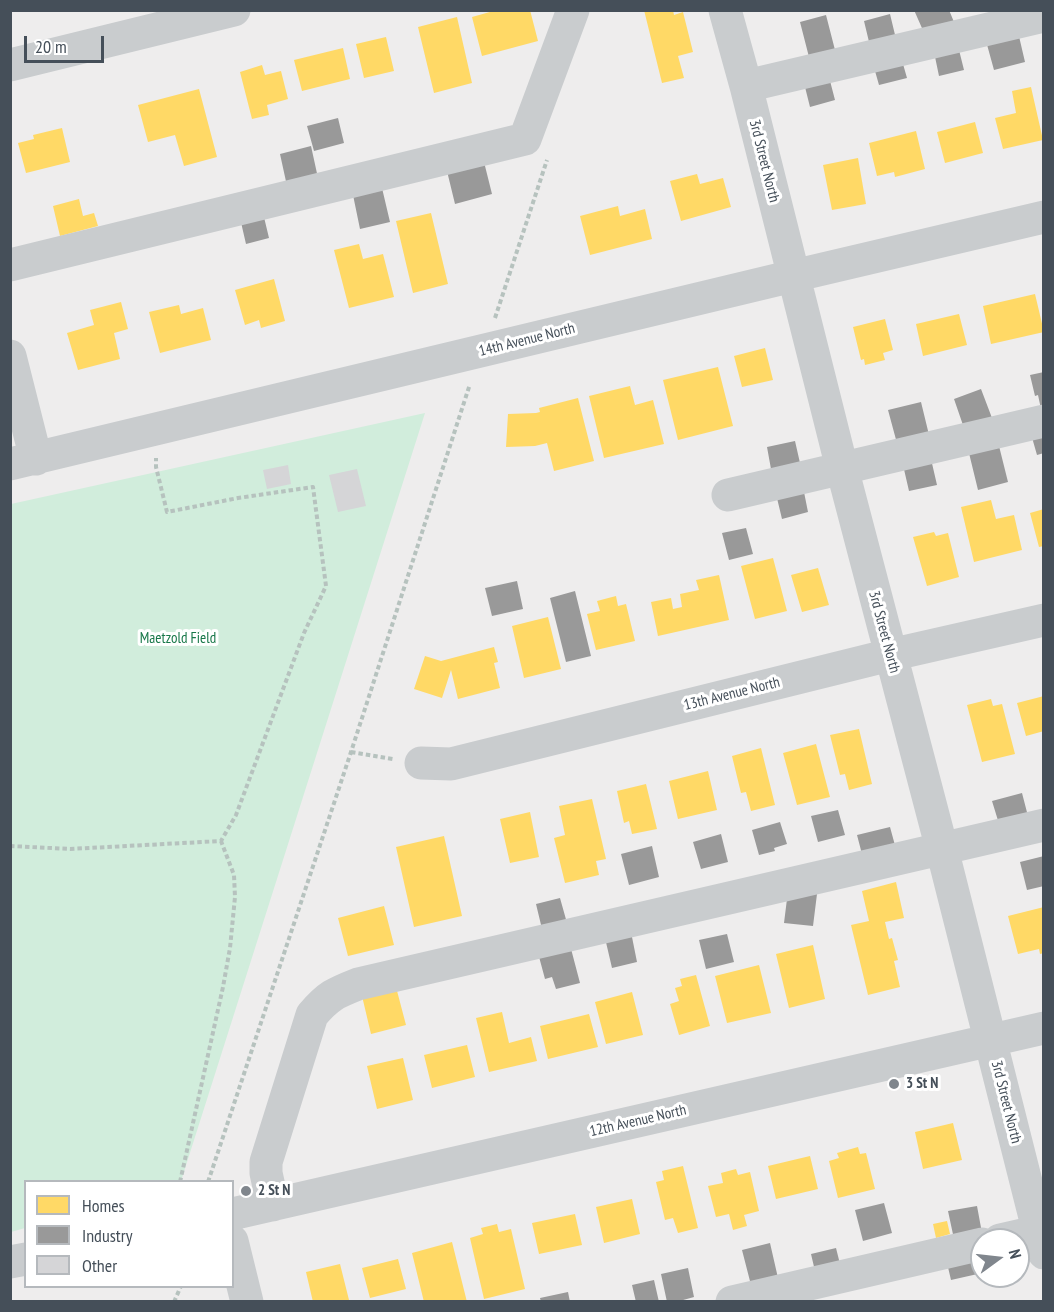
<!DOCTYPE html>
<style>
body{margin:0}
#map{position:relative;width:1054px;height:1312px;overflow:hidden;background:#eeeded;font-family:"PT Sans Narrow",sans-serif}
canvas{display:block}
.frame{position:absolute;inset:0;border:12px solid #454f59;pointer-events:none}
.legend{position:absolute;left:24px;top:1180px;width:210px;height:108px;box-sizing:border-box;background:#fff;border:2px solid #b5b9bd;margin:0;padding:8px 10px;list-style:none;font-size:18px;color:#454f59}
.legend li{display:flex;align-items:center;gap:12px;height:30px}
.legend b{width:30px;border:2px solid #b5b9bd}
.north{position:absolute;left:970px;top:1228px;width:60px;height:60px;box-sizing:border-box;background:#fff;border:2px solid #b5b9bd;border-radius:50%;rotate:75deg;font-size:16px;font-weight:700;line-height:24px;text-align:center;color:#454f59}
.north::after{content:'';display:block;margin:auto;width:21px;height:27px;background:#80868d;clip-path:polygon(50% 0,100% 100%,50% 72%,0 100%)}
.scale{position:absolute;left:24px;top:36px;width:80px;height:27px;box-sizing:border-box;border:3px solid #454f59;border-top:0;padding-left:8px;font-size:18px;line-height:21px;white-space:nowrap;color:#454f59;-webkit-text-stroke:4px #fff;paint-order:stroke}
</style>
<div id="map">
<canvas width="1054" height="1312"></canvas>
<div class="frame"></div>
<ul class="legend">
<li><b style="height:16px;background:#ffd966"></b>Homes</li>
<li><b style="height:16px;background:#999"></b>Industry</li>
<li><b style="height:16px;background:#d5d5d7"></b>Other</li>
</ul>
<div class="north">N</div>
<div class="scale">20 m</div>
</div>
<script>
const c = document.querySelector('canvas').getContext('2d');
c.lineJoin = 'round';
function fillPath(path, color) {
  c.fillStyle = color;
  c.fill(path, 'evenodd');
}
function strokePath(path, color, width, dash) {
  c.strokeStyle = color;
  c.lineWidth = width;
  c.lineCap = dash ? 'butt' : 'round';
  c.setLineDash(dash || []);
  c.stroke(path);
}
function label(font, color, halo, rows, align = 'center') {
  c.font = font + ' "PT Sans Narrow",sans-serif';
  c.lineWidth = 6;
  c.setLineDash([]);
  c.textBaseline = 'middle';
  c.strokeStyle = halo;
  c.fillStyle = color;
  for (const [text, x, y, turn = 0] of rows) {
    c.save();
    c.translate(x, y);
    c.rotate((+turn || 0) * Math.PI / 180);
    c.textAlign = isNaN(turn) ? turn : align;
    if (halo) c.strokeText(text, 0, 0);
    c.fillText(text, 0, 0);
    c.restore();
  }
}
fillPath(new Path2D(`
 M425 413 181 1181 26 1182 25 1228 11 1232V504Z`), '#d1eddc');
fillPath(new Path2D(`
 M497 10H530L538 41 482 56 472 17Z
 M644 10H673L674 15 683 12 693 52 678 56 684 78 662 83Z
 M457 17 472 83 434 93 418 27Z
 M386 37 394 71 364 78 356 44Z
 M343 48 350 79 302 91 294 60Z
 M262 65 265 75 281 71 288 99 267 105 269 115 252 119 240 72Z
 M1031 87 1043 140 1003 149 995 118 1016 113 1012 91Z
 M199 89 217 157 184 166 175 135 148 142 138 105Z
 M975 122 983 153 945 163 937 132Z
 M62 128 70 162 26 173 18 143 34 139 33 135Z
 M916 131 925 169 895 177 894 172 877 176 869 143Z
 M858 158 866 204 832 210 823 165Z
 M697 174 700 184 723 178 731 207 681 221 670 181Z
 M79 199 83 216 94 213 98 226 60 236 53 206Z
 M618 206 620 216 645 209 652 239 590 255 580 216Z
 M431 213 448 284 413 293 396 221Z
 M359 244 363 259 383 254 394 297 349 308 334 250Z
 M274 279 285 321 261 328 259 320 245 325 235 290Z
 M1035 294 1044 332 991 344 983 306Z
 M121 302 128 329 114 333 120 359 78 370 67 333 94 325 90 310Z
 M179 305 181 314 203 308 211 340 160 353 149 312Z
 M959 314 967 345 923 356 916 324Z
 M885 319 893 350 883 353 885 360 865 365 864 359 861 360 853 327Z
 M765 348 773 380 742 387 734 356Z
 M718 367 733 426 678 440 663 380Z
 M630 386 635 405 653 400 664 444 604 458 589 396Z
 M578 398 594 461 554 471 547 443 535 446 506 447 508 414 536 413 540 412 539 408Z
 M991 500 996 519 1014 515 1022 550 974 562 961 507Z
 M1044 509V546L1039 547 1030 513Z
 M934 532 936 536 948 533 959 577 927 586 913 537Z
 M773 558 787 611 755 619 741 566Z
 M818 568 829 605 802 612 791 575Z
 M719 575 729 620 658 636 651 602 671 598 673 609 682 607 680 594 699 590 696 580Z
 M616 596 618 606 626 604 635 641 596 650 587 614 600 611 597 601Z
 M548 617 561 669 524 678 512 626Z
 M494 647 498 662 494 663 500 688 458 699 451 670 442 698 414 689 425 656 441 661Z
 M1044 696V731L1026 736 1017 703Z
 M991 699 993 706 1002 704 1015 754 982 762 967 705Z
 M859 729 872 784 849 790 845 774 840 775 830 735Z
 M816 744 830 797 797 805 783 753Z
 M761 748 775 805 751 811 746 792 741 793 732 756Z
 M708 771 717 810 678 819 669 781Z
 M646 784 657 829 632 834 629 821 624 823 617 791Z
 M592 799 606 859 596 861 599 875 565 883 554 838 565 835 559 806Z
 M530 812 539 857 510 863 500 819Z
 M444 836 462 916 414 927 396 847Z
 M896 882 904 918 885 922 889 939 892 938 898 960 894 961 900 987 868 995 851 925 869 921 862 891Z
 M384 906 394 945 348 956 338 918Z
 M1044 907V953L1040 954 1039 949 1018 954 1008 916Z
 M813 945 825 999 789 1008 776 954Z
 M759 965 771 1013 727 1023 715 976Z
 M696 975 710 1026 679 1035 670 1004 679 1001 675 988 682 986 680 979Z
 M396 987 406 1025 371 1034 362 996Z
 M632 992 643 1035 606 1044 595 1002Z
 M502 1012 509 1043 531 1037 537 1061 489 1072 476 1018Z
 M589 1014 598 1047 548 1059 540 1026Z
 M467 1045 475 1077 432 1088 424 1055Z
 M403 1058 413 1100 377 1109 367 1066Z
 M953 1123 962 1160 923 1169 915 1132Z
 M858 1147 860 1154 866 1153 875 1189 838 1198 829 1161 839 1158 837 1153Z
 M810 1156 818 1189 776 1199 768 1166Z
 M683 1166 698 1228 678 1233 673 1218 665 1220 656 1182 664 1180 662 1171Z
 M736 1169 738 1175 750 1172 759 1211 744 1215 747 1226 733 1230 729 1214 716 1217 708 1186 723 1183 721 1173Z
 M632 1199 640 1234 604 1243 596 1207Z
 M575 1214 582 1245 539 1254 532 1223Z
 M947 1221 950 1234 936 1238 933 1224Z
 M497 1224 499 1232 511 1229 525 1289 484 1299 470 1238 483 1234 481 1228Z
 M452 1242 467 1302H424L412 1253Z
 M398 1259 406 1289 370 1298 362 1268Z
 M340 1264 349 1300 341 1302H313L306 1272Z`), '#ffd966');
fillPath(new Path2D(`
 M914 10H949L954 22 925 35Z
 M890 14 896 39 870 46 864 21Z
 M826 15 835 50 809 57 800 22Z
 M1018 32 1025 62 994 70 986 41Z
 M958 46 964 70 939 76 934 52Z
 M901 57 907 78 879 85 873 64Z
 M829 77 835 100 810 107 804 83Z
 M338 118 344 143 314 151 307 126Z
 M311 146 318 178 287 186 280 154Z
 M483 158 492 194 455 204 446 167Z
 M382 188 390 222 360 229 353 195Z
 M263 213 269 238 246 244 240 218Z
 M1044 372V409H1041L1038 395 1035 396 1030 375Z
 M981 389 992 418 964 428 954 399Z
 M921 402 930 439 898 447 888 410Z
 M1044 431V453L1037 455 1031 434Z
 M795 441 800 463 771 469 767 447Z
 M998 442 1008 482 978 490 968 449Z
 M931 459 937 485 909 491 903 465Z
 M803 487 808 512 782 519 776 494Z
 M746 528 753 554 729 560 722 533Z
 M517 581 523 609 492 616 485 588Z
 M575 591 591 656 566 662 550 598Z
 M1022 793 1029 820 1000 827 992 801Z
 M838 810 845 835 818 842 811 816Z
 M780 822 787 844 774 848 775 851 759 855 752 830Z
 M890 827 896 849 863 858 857 835Z
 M721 834 728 862 701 869 693 842Z
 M652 846 659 877 629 885 621 854Z
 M1044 856V886L1027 890 1020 862Z
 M788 891 817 894 813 926 784 923Z
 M560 898 567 923 542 929 536 904Z
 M631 932 637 962 612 968 605 938Z
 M727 934 734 962 706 969 699 940Z
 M570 945 580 983 556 989 552 977 545 979 538 953Z
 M884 1203 892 1233 863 1241 855 1210Z
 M977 1206 982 1233 954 1239 948 1211Z
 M770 1243 778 1278 751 1285 742 1250Z
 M836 1248 840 1264 815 1271 811 1254Z
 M982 1255V1273L951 1280 947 1263Z
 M688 1268 694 1297 676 1302H667L661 1274Z
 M654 1280 659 1302H636L632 1285Z
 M568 1292 570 1302H541L540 1298Z`), '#999');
fillPath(new Path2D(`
 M288 465 291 484 267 489 263 470Z
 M357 469 366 506 338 512 329 475Z`), '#d5d5d7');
strokePath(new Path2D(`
 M495 318 547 160
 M351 752 393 759
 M10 846 70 849 221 841 236 815 304 633 326 586 313 487 238 498 167 512 156 467V458
 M180 1182 223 987 230 948 235 897 234 875 221 841
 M208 1182 351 752 470 384
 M174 1302 181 1286`), '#b6c2be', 4, [4.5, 3]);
strokePath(new Path2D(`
 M725 10 746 86 842 468 942 849 1044 1253
 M10 65 234 10
 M746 86 1044 16
 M10 265 525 139 573 10
 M10 356 36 459
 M10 464 793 276 1044 217
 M728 495 1044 421
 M421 763 451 764 890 655 1044 620
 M273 1205 266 1173V1162L312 1015C328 996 335 993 358 984L1044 825
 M232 1214 1044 1028
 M1000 1240 1044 1230
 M232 1241 247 1302
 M10 1262 26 1259
 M732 1302 982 1244`), '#c9ccce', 33);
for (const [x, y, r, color] of [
 [894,1084,6,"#80868d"],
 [246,1191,6,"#80868d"]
]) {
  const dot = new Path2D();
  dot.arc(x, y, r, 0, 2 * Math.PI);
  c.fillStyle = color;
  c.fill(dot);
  strokePath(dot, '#fff', 2);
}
label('15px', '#454f59', '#fff', [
 ["3rd Street North",764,161,76],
 ["14th Avenue North",527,340,-14],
 ["3rd Street North",884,632,75],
 ["13th Avenue North",732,694,-14],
 ["3rd Street North",1006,1102,76],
 ["12th Avenue North",638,1121,-13]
]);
label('15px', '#187849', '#fff', [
 ["Maetzold Field",178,639]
]);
label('bold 15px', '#454f59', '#fff', [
 ["3 St N",906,1084],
 ["2 St N",258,1191]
], 'left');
</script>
